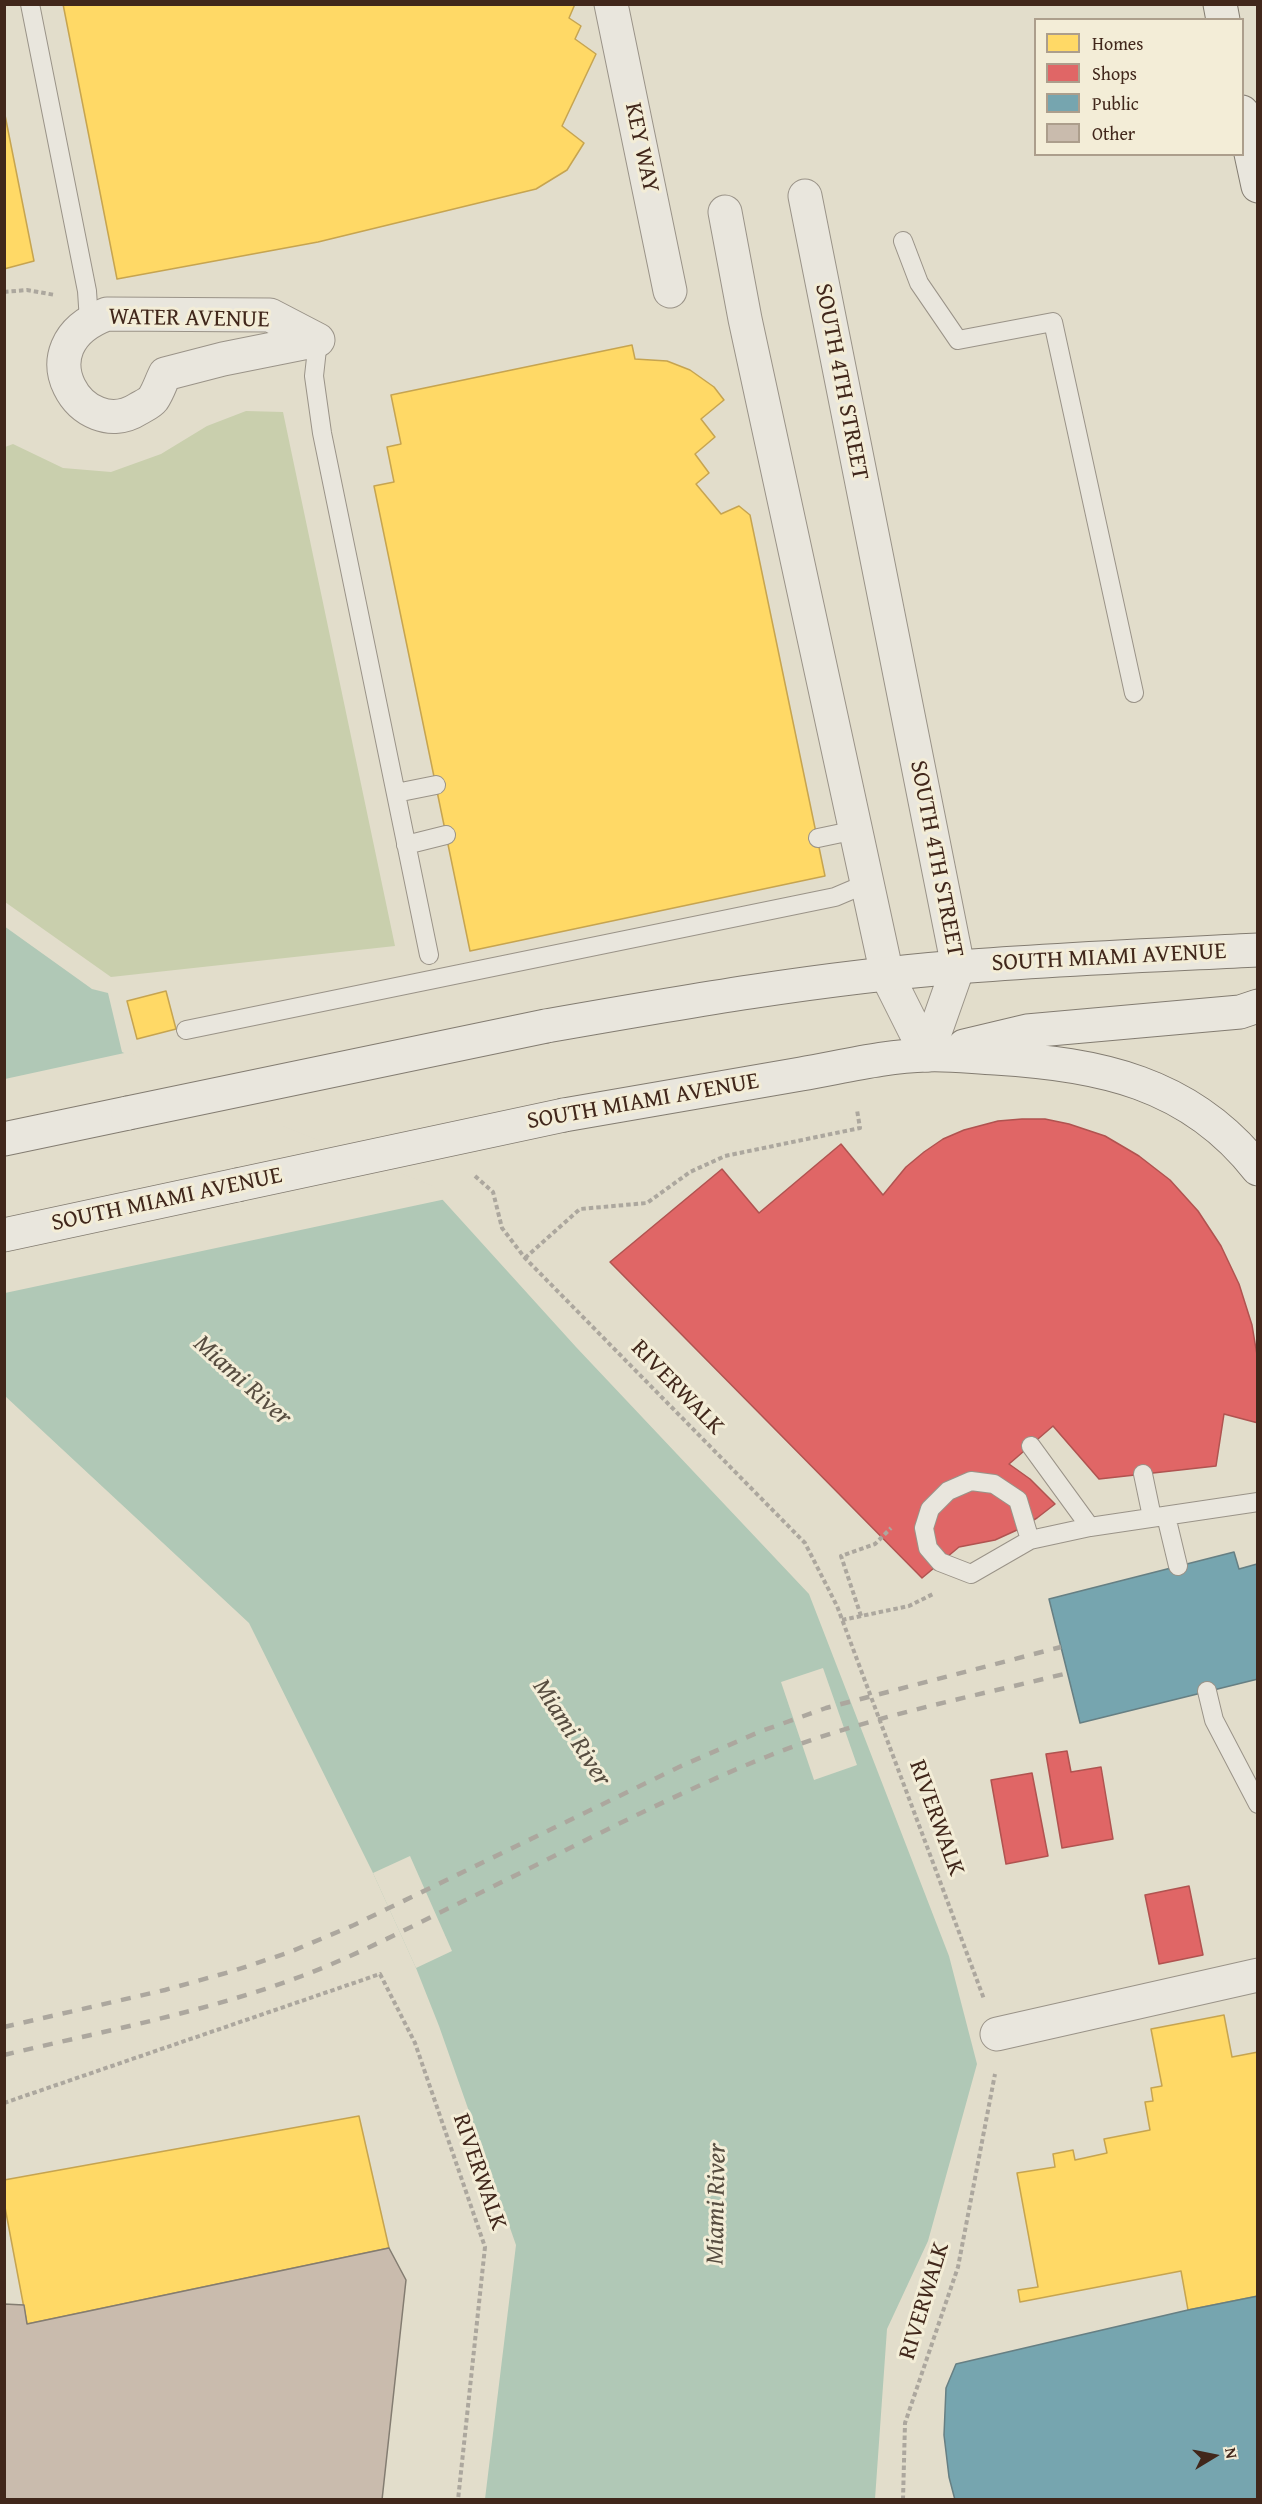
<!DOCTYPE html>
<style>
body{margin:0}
#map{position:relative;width:1262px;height:2504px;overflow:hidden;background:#e2ddcb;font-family:"Gentium Book Plus",serif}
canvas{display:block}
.frame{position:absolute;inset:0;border:6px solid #41271b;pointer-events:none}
.legend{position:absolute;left:1034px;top:18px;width:210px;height:138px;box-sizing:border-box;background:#f3edd7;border:2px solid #ac9e8c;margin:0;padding:8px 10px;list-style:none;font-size:18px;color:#41271b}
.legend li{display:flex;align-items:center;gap:12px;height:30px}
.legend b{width:30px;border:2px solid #ac9e8c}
.north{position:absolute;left:1184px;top:2426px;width:60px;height:60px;-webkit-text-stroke:4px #f3edd7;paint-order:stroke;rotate:80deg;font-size:16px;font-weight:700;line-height:24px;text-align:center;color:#41271b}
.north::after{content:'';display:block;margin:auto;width:21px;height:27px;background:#41271b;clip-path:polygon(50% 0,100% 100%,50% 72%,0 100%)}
</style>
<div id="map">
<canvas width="1262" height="2504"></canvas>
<div class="frame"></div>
<ul class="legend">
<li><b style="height:16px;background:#ffd966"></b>Homes</li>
<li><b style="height:16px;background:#e06666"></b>Shops</li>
<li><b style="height:16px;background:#76a5af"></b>Public</li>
<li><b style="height:16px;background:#c9bbad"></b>Other</li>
</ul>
<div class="north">N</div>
</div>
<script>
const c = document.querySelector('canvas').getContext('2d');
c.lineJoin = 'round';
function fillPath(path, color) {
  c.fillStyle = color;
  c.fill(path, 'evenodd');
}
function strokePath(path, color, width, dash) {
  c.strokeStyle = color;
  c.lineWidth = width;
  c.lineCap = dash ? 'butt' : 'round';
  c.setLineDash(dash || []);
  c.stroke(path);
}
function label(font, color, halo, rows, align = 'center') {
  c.font = font + ' "Gentium Book Plus",serif';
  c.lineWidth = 6;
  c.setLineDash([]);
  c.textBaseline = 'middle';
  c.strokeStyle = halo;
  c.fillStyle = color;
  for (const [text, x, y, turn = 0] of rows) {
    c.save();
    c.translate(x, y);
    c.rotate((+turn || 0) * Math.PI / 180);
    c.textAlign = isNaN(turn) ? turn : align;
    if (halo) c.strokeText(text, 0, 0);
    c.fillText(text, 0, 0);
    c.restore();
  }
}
fillPath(new Path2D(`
 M246 411 283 412 395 946 111 977 5 902V447L13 444 63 468 111 472 161 454 207 426Z`), '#c9cfad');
fillPath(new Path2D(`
 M4 926 92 989 108 993 122 1052 282 1129 432 1188 576 1347 809 1594 949 1956 977 2064 928 2241 887 2329 875 2499H485L516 2245 439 2026 416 1968 373 1873 249 1623 5 1396Z`), '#b0c8b6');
fillPath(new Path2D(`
 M129 1052 283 1126 433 1186 446 1199 5 1293V1079Z
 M823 1668 857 1765 814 1780 781 1682Z
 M410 1856 452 1951 416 1968 373 1873Z`), '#e2ddcb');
const homes = new Path2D(`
 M63 4H575L569 18 581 26 575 39 596 54 562 126 584 143 567 170 536 189 318 242 117 279Z
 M4 110 34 261 4 269Z
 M632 345 635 359 667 361 690 370 714 387 724 400 701 419 715 437 695 454 709 473 696 484 721 514 739 506 750 515 825 876 470 951 374 486 394 482 387 447 401 444 391 395Z
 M166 991 176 1029 137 1039 127 1001Z
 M1224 2015 1232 2057 1258 2052V2296L1188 2310 1181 2271 1020 2302 1018 2290 1038 2287 1017 2173 1055 2167 1053 2154 1073 2150 1075 2160 1107 2153 1104 2139 1150 2130 1145 2102 1153 2101 1151 2088 1162 2086 1151 2029Z
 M359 2116 389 2248 27 2324 4 2202V2180Z`);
fillPath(homes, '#ffd966');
strokePath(homes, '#c6a450', 1.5);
const shops = new Path2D(`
 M1022 1119H1045L1069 1124 1105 1136 1139 1156 1170 1180 1198 1211 1221 1246 1239 1284 1252 1325 1258 1361V1423L1224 1414 1216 1466 1099 1479 1053 1426 1009 1464 1030 1479 1055 1504 1037 1518 1017 1530 995 1540 959 1547 922 1578 610 1262 722 1169 759 1213 841 1144 883 1195 906 1167 924 1152 943 1139 964 1130 998 1121Z
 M1067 1751 1071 1772 1101 1767 1113 1839 1062 1848 1046 1754Z
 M1032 1773 1048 1856 1006 1864 991 1780Z
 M1189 1886 1203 1955 1159 1964 1145 1895Z`);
fillPath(shops, '#e06666');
strokePath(shops, '#b05350', 1.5);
const public = new Path2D(`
 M1234 1552 1239 1569 1257 1564 1258 1567V1679L1080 1723 1049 1599Z
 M1258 2296V2500H955L949 2477 944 2435 946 2388 956 2364 1188 2310Z`);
fillPath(public, '#76a5af');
strokePath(public, '#667f83', 1.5);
const building = new Path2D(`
 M389 2248 406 2280 382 2500H4V2304L24 2305 27 2324Z`);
fillPath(building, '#c9bbad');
strokePath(building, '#837c71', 1.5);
const lane = new Path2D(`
 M30 4 87 291 89 321
 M903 241 919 283 958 340 1053 322 1134 693
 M318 340 314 376 322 433 429 955
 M396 793 436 785
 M818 838 856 830
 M406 845 446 835
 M186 1030 835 897 868 883
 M1031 1446 1090 1527
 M1143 1474 1152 1517
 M1166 1516 1178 1566
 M1030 1540 1018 1500 994 1484 971 1481 948 1491 930 1509 924 1528 928 1548 940 1562 971 1574 1030 1540 1090 1527 1258 1502
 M1207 1691 1214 1720 1258 1804`);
const street = new Path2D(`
 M611 4 670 291
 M805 196 958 967 927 1055
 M725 212 745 319 887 975 927 1055
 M107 314 270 315 318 340 223 359 165 374C161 382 158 392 153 399 150 403 143 406 138 409 83 444 20 346 107 314Z
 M997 2034 1258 1975`);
const secondary = new Path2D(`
 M1220 4 1223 20
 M1242 112 1258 186
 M546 1026C683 1002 820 978 959 967 1058 959 1158 955 1258 950
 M964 1046 1027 1031 1240 1012 1258 1006
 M564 1115C643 1101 722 1087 801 1074 842 1067 885 1056 927 1055 949 1054 973 1057 995 1058 1098 1064 1190 1082 1258 1169
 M4 1139 128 1113
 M4 1235 237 1185`);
strokePath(lane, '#9a9388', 20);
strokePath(street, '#9a9388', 35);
strokePath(secondary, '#837c71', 35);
strokePath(new Path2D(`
 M4 292 27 290 55 295
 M475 1176 493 1192 502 1228 525 1258 805 1543 837 1606 984 1999
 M525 1258 580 1209 647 1203 690 1172 725 1156 860 1128 857 1110
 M861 1616 841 1556 875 1544 891 1528
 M842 1620 909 1606 933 1594
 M4 2103 380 1974 415 2043 485 2247 458 2500
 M903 2500 905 2423 958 2267 995 2074`), '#aca79e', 4, [4.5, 3]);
strokePath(lane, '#e9e6dd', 18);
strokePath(street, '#e9e6dd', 33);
strokePath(secondary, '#e9e6dd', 33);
strokePath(new Path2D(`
 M4 2027 165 1990 233 1971 290 1952 354 1925 679 1767 759 1732 826 1708 1061 1647
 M4 2055C104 2031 206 2012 302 1976 352 1957 399 1933 447 1909 553 1858 657 1801 766 1757 862 1718 967 1698 1068 1673`), '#aca79e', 4.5, [10, 10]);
const secondaryBridge = new Path2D(`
 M128 1113 546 1026
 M237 1185 564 1115`);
strokePath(secondaryBridge, '#837c71', 35, []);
strokePath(secondaryBridge, '#e9e6dd', 33);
label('24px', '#41271b', '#f3edd7', [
 ["KEY WAY",641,148,78],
 ["WATER AVENUE",189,319,1],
 ["SOUTH 4TH STREET",841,382,79],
 ["SOUTH 4TH STREET",936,859,79],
 ["SOUTH MIAMI AVENUE",1109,958,-3],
 ["SOUTH MIAMI AVENUE",643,1102,-10],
 ["SOUTH MIAMI AVENUE",167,1200,-12],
 ["RIVERWALK",677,1388,46],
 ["RIVERWALK",936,1818,70],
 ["RIVERWALK",479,2172,71],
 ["RIVERWALK",925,2301,-73]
]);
label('italic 26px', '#574d40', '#f3edd7', [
 ["Miami River",242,1381,42],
 ["Miami River",571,1733,57],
 ["Miami River",717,2204,-89]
]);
</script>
